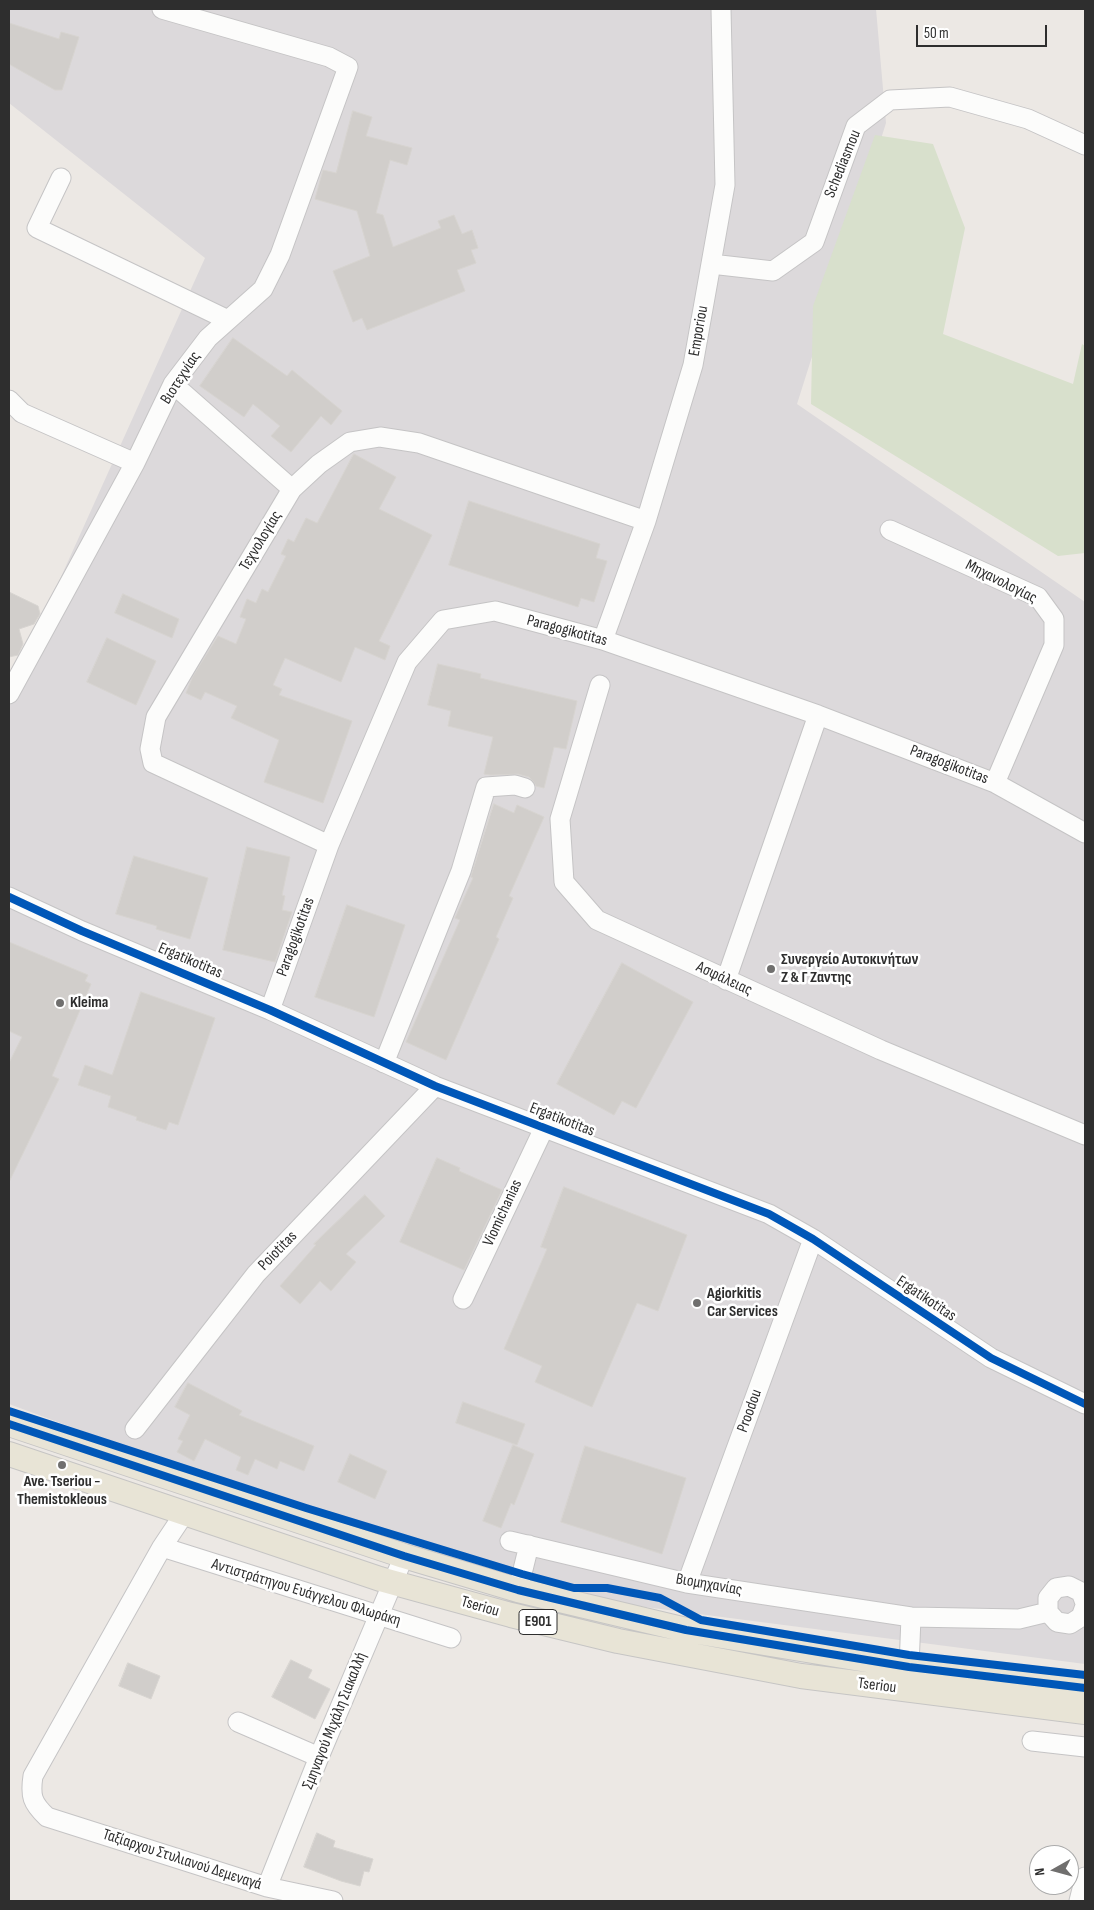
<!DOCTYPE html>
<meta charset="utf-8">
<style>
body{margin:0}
#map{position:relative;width:1094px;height:1910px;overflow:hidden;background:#ece8e4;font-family:"Sofia Sans Condensed",sans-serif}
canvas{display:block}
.frame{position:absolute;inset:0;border:10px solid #2e2e2e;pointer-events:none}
.north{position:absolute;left:1029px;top:1845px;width:50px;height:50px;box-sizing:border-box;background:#fff;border:1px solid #ababab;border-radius:50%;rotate:263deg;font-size:14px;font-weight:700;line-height:20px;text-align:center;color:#2e2e2e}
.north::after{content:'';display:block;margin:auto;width:18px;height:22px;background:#706f6e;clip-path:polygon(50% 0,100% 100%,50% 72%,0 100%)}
.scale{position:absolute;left:916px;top:25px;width:131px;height:22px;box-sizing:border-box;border:2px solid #2e2e2e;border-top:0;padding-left:6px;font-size:15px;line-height:18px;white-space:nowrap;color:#2e2e2e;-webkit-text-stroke:4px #fff;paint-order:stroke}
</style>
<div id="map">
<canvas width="1094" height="1910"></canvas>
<div class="frame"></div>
<div class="north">N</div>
<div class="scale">50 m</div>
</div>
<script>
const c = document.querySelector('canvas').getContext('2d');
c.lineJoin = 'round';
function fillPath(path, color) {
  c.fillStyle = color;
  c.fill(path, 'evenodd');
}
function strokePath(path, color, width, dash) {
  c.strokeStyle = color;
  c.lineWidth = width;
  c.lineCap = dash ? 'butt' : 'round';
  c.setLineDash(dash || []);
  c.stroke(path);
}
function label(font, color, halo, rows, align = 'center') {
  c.font = font + ' "Sofia Sans Condensed",sans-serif';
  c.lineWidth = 5;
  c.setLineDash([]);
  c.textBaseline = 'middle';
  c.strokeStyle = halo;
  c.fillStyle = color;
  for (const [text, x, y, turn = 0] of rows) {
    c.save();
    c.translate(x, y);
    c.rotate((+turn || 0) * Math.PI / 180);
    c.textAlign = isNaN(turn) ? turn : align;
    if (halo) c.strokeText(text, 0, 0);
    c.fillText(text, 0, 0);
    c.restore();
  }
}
fillPath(new Path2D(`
 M9 9H876L886 123 797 404 1085 602V1664L614 1603 304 1513 9 1404V692L205 258 9 103Z`), '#dcd9db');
fillPath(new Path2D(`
 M875 135 933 144 965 228 943 334 1073 384 1082 344 1085 346V553L1058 556 811 404 813 306Z`), '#d8e0cc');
const building = new Path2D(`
 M9 23 59 39 61 32 79 37 62 90H55L9 64Z
 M353 111 372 117 366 136 412 148 407 165 390 160 376 213 383 215 393 247 441 228 438 221 454 215 462 234 472 230 478 248 471 250 476 263 457 270 465 291 367 330 362 318 353 322 333 271 370 256 357 211 315 199 323 170 336 173Z
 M233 338 287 376 292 370 342 411 331 425 321 416 291 452 271 436 280 426 253 404 244 417 200 386Z
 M354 454 396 477 379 509 432 535 379 641 390 646 385 660 355 647 341 682 285 658 273 685 282 689 279 695 352 721 323 803 264 782 279 740 231 718 237 706 205 692 201 700 186 693 193 676 218 636 236 644 246 619 240 617 247 599 256 603 262 589 268 592 286 556 281 554 288 539 294 542 306 518 317 523Z
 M469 501 600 544 596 558 607 561 594 602 581 598 578 607 449 565Z
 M9 592 38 606 40 614 34 624 19 629 23 644 18 655 9 657Z
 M123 594 179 619 172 638 115 613Z
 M107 638 156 661 136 705 87 682Z
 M438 664 481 674 480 678 577 701 566 749 554 747 544 788 536 786 533 781 529 777 518 774 491 775 484 774 493 737 448 726 451 711 428 705Z
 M494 804 514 813 517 805 544 817 509 896 513 898 496 937 499 939 446 1060 406 1042 460 920 455 918 473 878 471 877Z
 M247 847 290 857 282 895 285 896 282 910 292 912 275 962 223 950Z
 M134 856 208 878 190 939 156 929 157 926 116 914Z
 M347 905 405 925 374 1017 315 997Z
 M9 942 88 975 85 981 91 984 52 1076 59 1079 9 1182V1063L22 1037 9 1031Z
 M622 963 693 1002 636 1108 622 1101 614 1115 557 1084Z
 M141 992 215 1018 178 1125 169 1122 166 1130 136 1120 137 1117 108 1107 111 1096 78 1085 85 1065 112 1075Z
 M437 1158 460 1168 459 1171 502 1190 464 1270 400 1242Z
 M564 1187 687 1235 658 1311 637 1303 592 1407 535 1382 542 1366 504 1349 547 1249 541 1247Z
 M365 1195 385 1216 346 1254 356 1262 331 1291 320 1281 300 1304 280 1286 316 1245 314 1244Z
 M188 1383 242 1411 239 1415 314 1446 304 1471 280 1461 277 1469 255 1459 248 1475 236 1470 241 1457 205 1439 194 1461 177 1452 183 1441 178 1439 190 1415 175 1407Z
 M463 1402 525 1424 517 1445 456 1423Z
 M513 1445 534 1454 514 1505 511 1503 501 1528 483 1521Z
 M585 1446 686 1478 662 1554 561 1522Z
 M350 1454 387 1471 375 1499 338 1482Z
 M291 1660 312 1670 308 1678 330 1689 315 1719 272 1697Z
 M128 1663 160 1676 151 1699 119 1686Z
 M317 1833 335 1841 333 1847 373 1859 369 1872 364 1871 360 1886 341 1881 304 1867Z`);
fillPath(building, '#d1cecb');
strokePath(building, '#d7d4d0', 1);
const minor = new Path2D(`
 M61 178 37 228 228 320
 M711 264 773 271 814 242 856 126 890 100 950 97 1028 119 1085 145
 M173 384 292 489
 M9 400 22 413 135 463
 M890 530 1038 597 1054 619V645L995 783
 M603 640 646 521 693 365 725 185 721 9
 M600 685 560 819 564 882 597 920 881 1050 1085 1135
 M9 694 135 463 173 384 208 338 263 289 280 255 348 67 329 57 162 9
 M329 845 153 763 150 749 156 717 292 489 319 464 350 442 380 437 419 443 646 521
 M9 897 82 931 270 1010 435 1086 769 1214 813 1239 991 1358 1085 1404
 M726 980 818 715
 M270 1010 329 845 407 662 443 620 495 611 603 640 818 715 995 783 1085 833
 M384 1063 461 871 486 787 515 785 525 788
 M463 1299 544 1128
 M135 1429 256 1274 435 1086
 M510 1541 687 1583 911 1617 1019 1619 1048 1612
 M162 1547 184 1514
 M687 1583 813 1239
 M518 1590 529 1545
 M1085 1603 1081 1592 1069 1586 1056 1588 1048 1598V1612L1057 1622 1070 1624 1081 1617 1085 1606
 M909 1667 911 1617
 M238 1722 319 1757
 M1032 1741 1085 1747
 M267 1887 319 1757 404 1556
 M333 1901 267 1887 47 1817C32 1803 30 1796 33 1776L162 1547 451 1638
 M1079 1901 1085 1877`);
const major = new Path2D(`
 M9 1424 404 1556 518 1590 686 1630 909 1667 1085 1688
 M9 1454 380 1579 511 1615 618 1641 801 1676 1085 1712`);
strokePath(minor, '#c5c4c5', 21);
strokePath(major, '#c6c5c4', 26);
strokePath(minor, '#fcfcfb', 19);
strokePath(major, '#e8e4d6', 24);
strokePath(new Path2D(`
 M9 897 82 931 270 1010 435 1086 769 1214 813 1239 991 1358 1085 1404
 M9 1411 306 1508 522 1574 574 1588H607L660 1598 701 1620 909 1655 1085 1675
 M9 1424 404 1556 518 1590 686 1630 909 1667 1085 1688`), '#0057b8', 8);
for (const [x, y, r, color] of [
 [771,969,5,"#706f6e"],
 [60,1003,5,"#706f6e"],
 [697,1303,5,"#706f6e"],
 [62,1465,5,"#706f6e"]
]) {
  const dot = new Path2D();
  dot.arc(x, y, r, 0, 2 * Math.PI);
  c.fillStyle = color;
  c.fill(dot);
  strokePath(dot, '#fff', 2);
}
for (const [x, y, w] of [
 [538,1622,38]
]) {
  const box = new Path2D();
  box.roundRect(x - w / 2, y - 12.5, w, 25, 4);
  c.fillStyle = '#fff';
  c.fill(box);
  strokePath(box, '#2e2e2e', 1);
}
label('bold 15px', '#2e2e2e', null, [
 ["E901",538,1622]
]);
label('16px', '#2e2e2e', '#fff', [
 ["Schediasmou",843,164,-68],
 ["Emporiou",699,331,-80],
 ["Βιοτεχνίας",181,378,-57],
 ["Τεχνολογίας",261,541,-59],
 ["Μηχανολογίας",1001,582,27],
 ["Paragogikotitas",567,631,15],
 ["Paragogikotitas",949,765,21],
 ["Paragogikotitas",296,937,-70],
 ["Ergatikotitas",190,961,23],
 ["Ασφάλειας",724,979,25],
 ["Ergatikotitas",562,1120,21],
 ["Viomichanias",503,1213,-65],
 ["Poiotitas",278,1251,-46],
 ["Ergatikotitas",926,1299,34],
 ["Proodou",750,1411,-70],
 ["Βιομηχανίας",709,1585,10],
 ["Αντιστράτηγου Ευάγγελου Φλωράκη",306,1593,17],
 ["Tseriou",480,1607,16],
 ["Tseriou",877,1686,7],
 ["Σμηναγού Μιχάλη Σιακαλλή",335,1721,-68],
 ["Ταξίαρχου Στυλιανού Δεμεναγά",182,1860,18]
]);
label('bold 16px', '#2e2e2e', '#fff', [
 ["Συνεργείο Αυτοκινήτων",781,960],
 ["Ζ & Γ Ζαντης",781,978],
 ["Kleima",70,1003],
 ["Agiorkitis",707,1294],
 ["Car Services",707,1312],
 ["Ave. Tseriou -",62,1482,"center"],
 ["Themistokleous",62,1500,"center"]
], 'left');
</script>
